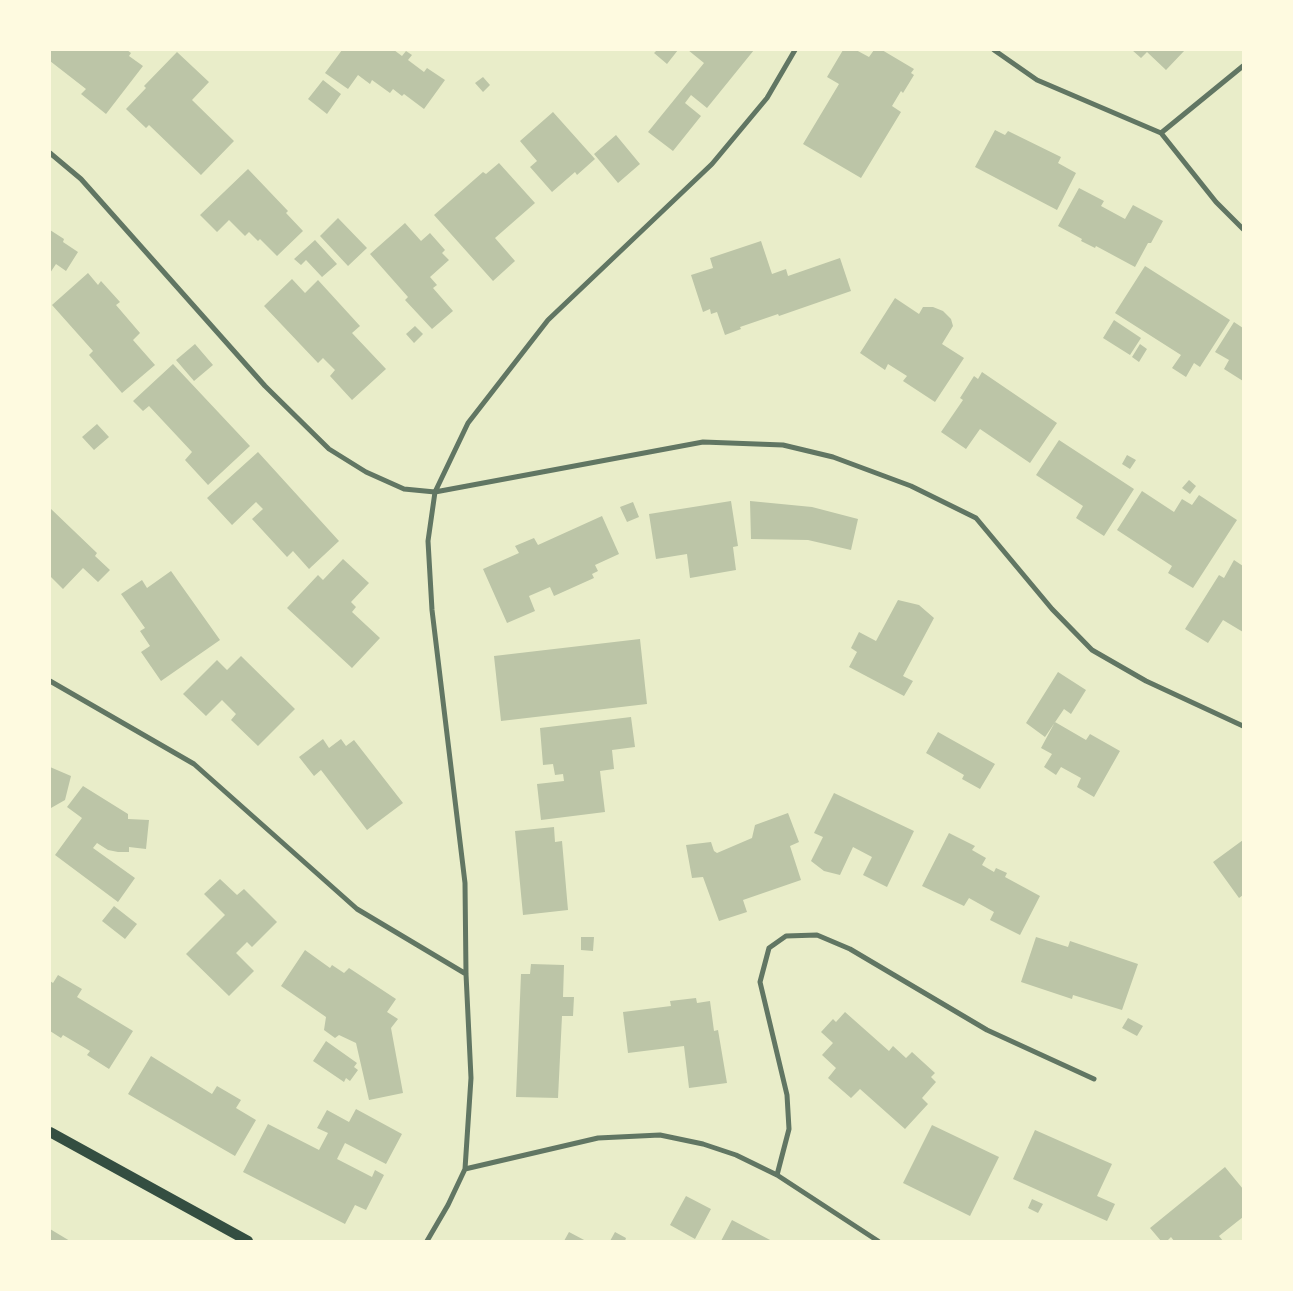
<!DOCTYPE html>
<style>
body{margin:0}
#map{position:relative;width:1293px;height:1291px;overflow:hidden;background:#e9edc9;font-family:Cabin,sans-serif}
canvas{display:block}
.frame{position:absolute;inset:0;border:51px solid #fefae0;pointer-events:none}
</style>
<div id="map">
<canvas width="1293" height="1291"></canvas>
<div class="frame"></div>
</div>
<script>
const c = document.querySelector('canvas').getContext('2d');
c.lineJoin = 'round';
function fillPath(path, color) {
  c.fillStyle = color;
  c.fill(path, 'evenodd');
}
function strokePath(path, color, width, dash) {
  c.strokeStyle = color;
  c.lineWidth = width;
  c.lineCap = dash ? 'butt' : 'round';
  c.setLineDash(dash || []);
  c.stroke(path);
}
fillPath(new Path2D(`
 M50 50H127L131 53 129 56 143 66 106 114 81 94 86 89 50 61Z
 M342 50H394L402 56 406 51 412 55 408 60 424 72 427 68 445 80 424 109 404 94 402 96 393 89 390 93 372 80 370 84 358 75 348 89 325 73Z
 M657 50H678L667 64 654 53Z
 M688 50H754L707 108 691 95 685 103 701 116 673 151 648 132 704 63Z
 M843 50H856L869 57 874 50H882L914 69 911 73 914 75 903 93 901 91 892 106 901 112 861 178 803 144 839 84 827 77Z
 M1132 50H1185L1166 70 1147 52 1141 58Z
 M177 52 209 82 192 100 234 141 201 175 149 125 146 128 126 109 146 88 144 86Z
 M483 77 490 85 483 92 475 83Z
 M323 80 341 94 327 114 308 99Z
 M553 112 595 159 577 175 575 172 552 192 530 167 537 161 520 141Z
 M995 130 1005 135 1008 131 1061 157 1058 163 1076 173 1057 210 975 167Z
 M616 135 640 164 618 183 594 154Z
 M499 163 535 203 495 238 515 261 493 281 434 215 483 172 486 174Z
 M248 169 288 211 286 213 303 231 277 256 260 239 258 241 249 232 245 236 229 220 217 232 200 215Z
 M1079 188 1104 201 1101 206 1125 219 1133 205 1163 221 1151 243H1148L1135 267 1096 246 1095 248 1081 241 1082 239 1058 226Z
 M338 218 367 248 348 266 320 236Z
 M405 223 421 241 430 233 445 250 442 253 449 260 430 277 437 285 433 288 453 311 432 329 405 300 408 297 370 254Z
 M50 230 64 239 63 242 78 252 66 271 56 264 50 273Z
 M315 240 337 264 322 277 306 260 301 265 294 259Z
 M761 241 772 274 786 269 788 276 840 258 851 291 779 316 778 314 740 327 741 329 725 335 717 312 711 314 710 309 703 312 691 275 713 268 710 258Z
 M1145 266 1230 320 1200 367 1194 363 1186 377 1172 368 1181 355 1115 313Z
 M88 273 98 285 101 281 120 302 116 305 140 333 133 340 155 365 122 393 89 355 93 351 52 305Z
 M292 279 305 293 318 280 360 326 352 333 386 369 352 400 330 376 335 370 323 358 318 363 264 306Z
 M895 298 919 314 923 307H933L943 311 951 319 953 326 942 344 964 358 935 402 903 381 907 376 888 364 885 370 860 353Z
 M1114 320 1141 338 1130 355 1103 338Z
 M1234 322 1243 328V381L1224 369 1229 360 1215 352Z
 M415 326 423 334 414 343 406 334Z
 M195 344 213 365 194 381 176 360Z
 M1140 344 1147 349 1139 362 1132 357Z
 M173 364 250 446 208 485 185 460 192 452 149 406 143 411 133 401Z
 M982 372 1057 423 1030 463 980 429 966 449 941 432 963 400 960 398 974 376 978 379Z
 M97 424 109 437 94 450 82 437Z
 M1059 440 1134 489 1104 536 1076 518 1083 506 1036 475Z
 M258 452 339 541 309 569 293 551 287 557 252 519 263 509 256 502 232 525 207 498Z
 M1127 455 1136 460 1130 469 1122 464Z
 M1189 480 1196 486 1190 494 1182 488Z
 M1142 491 1174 512 1182 499 1192 505 1199 495 1237 520 1193 588 1168 573 1172 566 1117 530Z
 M731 501 738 546 733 547 736 570 690 578 687 554 656 559 649 514Z
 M750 501 812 507 858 519 851 550 808 540 751 539Z
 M633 502 639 517 627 522 620 507Z
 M50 508 97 553 95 556 110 570 98 582 83 568 63 589 50 576Z
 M602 516 619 554 595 565 598 571 592 574 594 578 554 596 550 587 529 596 535 611 507 623 483 569 519 553 515 546 534 538 538 545Z
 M343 559 369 583 351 602 356 607 352 612 380 638 352 668 287 608 318 575 323 580Z
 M1234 560 1243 566V632L1223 620 1208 643 1185 629 1219 575 1224 578Z
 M171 571 220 640 161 681 141 652 150 646 140 631 145 628 121 594 142 580 147 588Z
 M898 600 919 605 934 618 903 676 913 681 904 696 849 667 857 652 851 648 859 632 876 641Z
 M640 639 647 704 501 721 494 656Z
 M241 656 295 709 258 746 231 720 236 714 222 700 206 716 183 694 217 660 227 670Z
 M1058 672 1086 690 1071 714 1064 709 1045 737 1026 723Z
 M631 717 635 747 612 750 614 769 600 771 605 812 541 820 537 784 564 781 563 774 555 775 553 764 543 765 540 728Z
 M1055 722 1086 740 1090 734 1120 751 1094 797 1077 787 1081 778 1061 767 1056 775 1044 767 1052 754 1041 748Z
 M938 732 995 764 980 789 962 779 964 775 926 753Z
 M323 739 329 748 341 739 346 746 354 740 403 803 367 830 321 770 314 776 299 757Z
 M50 767 71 776 65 800 51 808Z
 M83 786 128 814V819L149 820 146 849 129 847V852H118L108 850 97 843 93 848 135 878 118 902 55 855 82 818 67 807Z
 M834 793 914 831 887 887 863 875 872 857 853 847 840 875 824 871 811 861 823 837 814 833Z
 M788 813 799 842 790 846 801 880 743 900 747 912 719 921 703 877 692 878 686 845 711 842 714 851 717 853 752 838 755 825Z
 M554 827 555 842 562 841 568 910 523 915 515 831Z
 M949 833 975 846 972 850 986 858 982 865 994 872 996 868 1007 873 1005 877 1040 896 1020 935 990 920 994 912 969 898 964 906 922 886Z
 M1243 840V895L1239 898 1213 862Z
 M220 879 237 895 244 889 277 922 252 947 247 942 236 953 254 971 229 996 186 954 225 915 204 894Z
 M114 906 137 924 125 939 102 921Z
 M581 937H594L593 951 581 950Z
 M1036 937 1068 947 1070 941 1138 964 1122 1010 1073 995 1072 999 1021 982Z
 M305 950 330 968 332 965 344 973 349 968 396 999 387 1012 398 1019 391 1028 403 1093 369 1100 356 1043 339 1035 335 1038 324 1030 326 1017 281 986Z
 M531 964 564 965 563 997H574L573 1016H562L558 1098 516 1097 521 974H530Z
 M58 975 82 989 77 997 133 1031 109 1069 87 1055 90 1051 63 1035 61 1038 50 1031V981L53 983Z
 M696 998 697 1003 710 1001 714 1031 718 1030 727 1083 689 1088 684 1046 628 1053 623 1012 671 1006 670 1001Z
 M845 1012 889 1051 893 1046 906 1058 912 1052 935 1073 931 1077 936 1082 922 1098 928 1104 905 1129 860 1089 851 1098 828 1078 836 1068 822 1055 833 1043 821 1032 833 1019 836 1022Z
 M1128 1018 1143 1026 1137 1036 1122 1028Z
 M326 1041 357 1063 354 1067 358 1070 350 1081 346 1078 344 1082 313 1061Z
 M151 1056 212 1094 217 1086 241 1100 236 1108 256 1120 235 1156 128 1094Z
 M356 1109 402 1134 386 1164 345 1143 337 1159 372 1177 375 1170 384 1175 366 1210 355 1205 345 1224 243 1172 268 1124 319 1150 328 1133 317 1128 327 1110 349 1122Z
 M932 1125 999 1157 970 1216 903 1183Z
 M1035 1130 1112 1164 1097 1196 1115 1204 1107 1221 1013 1179Z
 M1225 1167 1243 1189V1217L1219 1236 1223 1241H1174L1171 1237 1167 1241H1161L1150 1228Z
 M686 1196 711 1209 695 1239 670 1225Z
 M1032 1199 1043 1204 1038 1213 1028 1208Z
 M732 1220 772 1241H721Z
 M50 1229 70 1241H50Z
 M569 1232 586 1241H564Z
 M615 1232 626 1238 625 1241H610Z`), '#bcc5a7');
strokePath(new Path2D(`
 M994 50 1037 80 1161 133 1216 202 1243 229
 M1161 133 1243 66
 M50 153 81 179 265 386 329 449 366 472 404 489 435 492 703 442 783 445 833 457 911 486 976 518 1052 609 1092 650 1146 681 1243 726
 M50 681 194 764 357 909 466 974
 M465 1169 598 1138 660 1135 703 1144 736 1155 777 1175 878 1241
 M777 1175 789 1129 787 1095 760 982 769 948 786 936 817 935 850 949 987 1030 1094 1079
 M427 1241 448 1205 465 1169 471 1078 466 974 465 883 432 610 428 541 435 492 468 423 548 320 712 164 767 98 795 50`), '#617663', 5);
strokePath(new Path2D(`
 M50 1132 248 1241`), '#344e41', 10);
</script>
